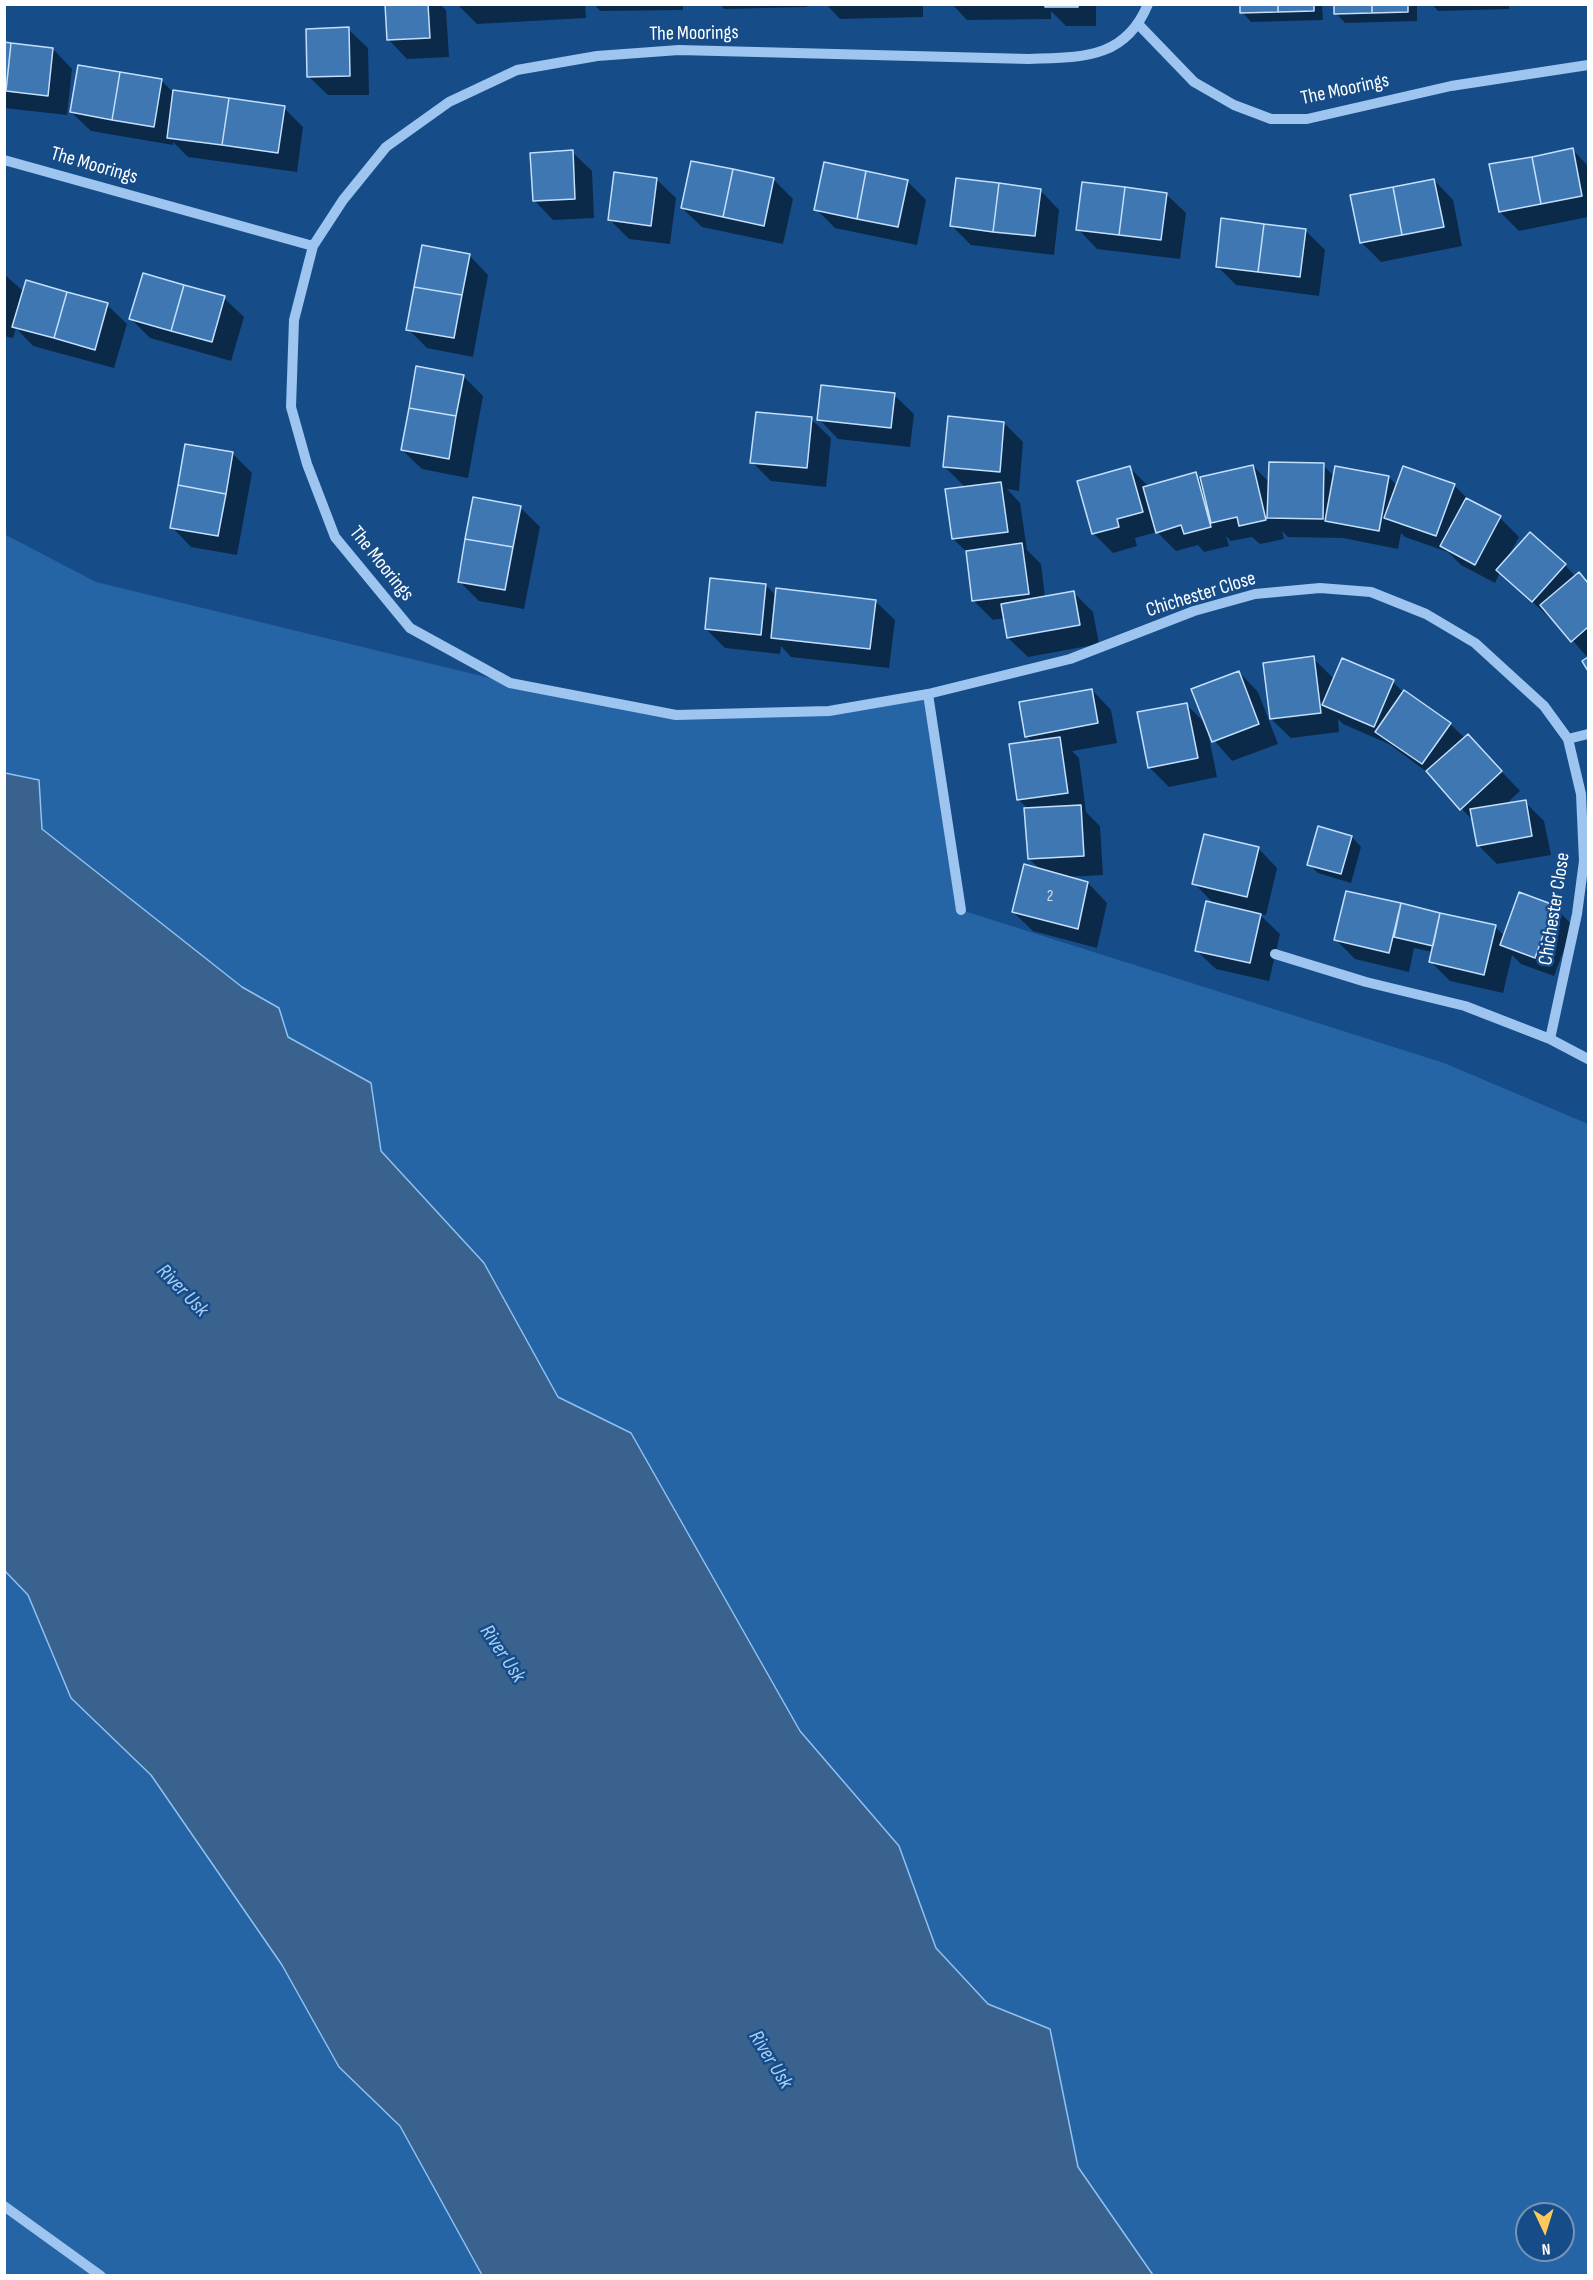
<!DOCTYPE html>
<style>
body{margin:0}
#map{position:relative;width:1593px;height:2280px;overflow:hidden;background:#164d89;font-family:"Sofia Sans Condensed",sans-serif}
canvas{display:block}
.frame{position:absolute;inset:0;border:6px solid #fff;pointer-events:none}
.north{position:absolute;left:1515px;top:2202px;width:60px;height:60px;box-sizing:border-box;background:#164d89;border:2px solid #7394b8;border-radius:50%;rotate:176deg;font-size:16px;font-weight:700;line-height:24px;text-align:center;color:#fff}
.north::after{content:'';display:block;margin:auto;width:21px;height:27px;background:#ffc85a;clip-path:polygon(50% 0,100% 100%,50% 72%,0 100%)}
</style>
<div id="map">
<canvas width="1593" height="2280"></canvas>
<div class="frame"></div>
<div class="north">N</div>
</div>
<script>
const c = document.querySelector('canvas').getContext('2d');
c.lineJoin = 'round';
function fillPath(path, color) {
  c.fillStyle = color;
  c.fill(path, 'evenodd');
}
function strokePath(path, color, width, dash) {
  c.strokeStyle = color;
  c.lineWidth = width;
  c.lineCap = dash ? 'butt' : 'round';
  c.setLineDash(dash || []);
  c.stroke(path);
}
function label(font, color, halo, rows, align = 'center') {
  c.font = font + ' "Sofia Sans Condensed",sans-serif';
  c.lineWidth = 5;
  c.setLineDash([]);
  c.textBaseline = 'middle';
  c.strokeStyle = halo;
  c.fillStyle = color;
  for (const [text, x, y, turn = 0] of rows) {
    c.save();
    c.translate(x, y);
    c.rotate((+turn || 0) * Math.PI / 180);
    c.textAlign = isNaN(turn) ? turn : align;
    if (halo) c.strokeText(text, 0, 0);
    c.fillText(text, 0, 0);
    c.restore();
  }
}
fillPath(new Path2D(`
 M4 534 96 582 510 683 676 715 829 711 928 694 961 910 1444 1063 1588 1124V2275H1153L1078 2167 1050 2029 988 2004 936 1948 899 1846 800 1731 631 1433 558 1397 484 1263 381 1151 370 1083 288 1037 279 1008 242 987 41 828 39 780 5 773ZM1527 2214H1563V2250H1527Z
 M4 1571 28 1595 71 1698 151 1775 282 1965 339 2067 400 2126 482 2275H5Z`), '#2565a6');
const water = new Path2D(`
 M5 773 39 780 42 829 242 987 279 1008 288 1037 371 1083 381 1151 484 1263 558 1397 631 1433 800 1731 899 1846 936 1948 988 2004 1050 2029 1078 2167 1153 2275H482L400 2126 339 2067 282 1965 151 1775 71 1698 28 1595 5 1571Z`);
fillPath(water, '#39628e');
strokePath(water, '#8fc1f2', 1.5);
fillPath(new Path2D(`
 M386 4H440L446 10 449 57 407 59 388 39Z
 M457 4H585L586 18 477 24Z
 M594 4H683V10L600 11Z
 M720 4H807V7L724 9Z
 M826 4H923V17L840 19Z
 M952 4H1096V26H1066L1051 11V19L967 20Z
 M1242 4H1322L1323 20 1251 22 1242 12Z
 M1336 4H1417V21L1345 23 1336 13Z
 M1432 4H1509V9L1438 11Z
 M348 29 368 48 369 95H328L308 76Z
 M4 44 53 49 72 69 67 115 4 108Z
 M161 80 174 93 284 108 303 127 297 172 188 157 173 142V145L91 131 71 112Z
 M1573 150 1588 166V217L1519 231 1500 212Z
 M572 152 592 171 594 218 553 220 534 200Z
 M656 179 676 198 670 244 629 239 610 220Z
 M774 180 793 199 783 244 702 227 682 208Z
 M1434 180 1453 200 1462 246 1381 262 1361 242Z
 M907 181 926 200 917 245 835 228 816 209Z
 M1040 190 1059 210 1054 255 971 245 952 226Z
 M1166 194 1186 213 1180 259 1097 249 1078 229Z
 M1306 231 1325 250 1319 296 1236 285 1217 266Z
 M469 255 488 275 473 357 427 348 408 329Z
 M4 274 24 292 107 305 127 324 114 368 33 346 16 328 13 338 4 336Z
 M224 298 244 317 231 361 150 338 131 319Z
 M463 376 483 396 468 478 422 469 402 450Z
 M894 395 914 414 910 447 838 439 819 419Z
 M811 419 831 438 826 487 771 481 752 462Z
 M1004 423 1023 442 1019 491 1007 489 1020 503 1027 550 1041 564 1045 597 1073 592 1093 612 1099 644 1028 657 1008 638 1005 618 993 620 974 601 968 553 953 539 966 488 944 466Z
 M233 454 252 473 237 555 191 547 172 527Z
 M1323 465 1335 477H1389L1397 486 1454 485 1471 502 1500 518 1519 537 1508 557 1565 565 1576 577 1579 574 1588 583V658L1554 619 1552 620 1500 572 1495 583 1461 565 1448 552 1405 537 1401 533 1398 549 1343 538 1288 537 1282 531 1284 539 1260 544 1252 537 1231 541 1226 536 1229 546 1204 552 1198 545 1176 551 1157 532 1135 538 1137 546 1113 553 1094 534 1079 482 1130 468 1149 487 1195 474 1200 479 1253 466 1270 483Z
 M520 507 540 527 524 609 479 601 459 581Z
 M766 585 777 597 875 601 895 620 889 668 791 657 781 646 780 654 725 648 706 629Z
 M1313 658 1334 679 1393 682 1404 693 1450 724 1465 738 1468 736 1520 791 1505 805 1525 802 1544 821 1551 855 1497 864 1478 845 1474 822 1431 775 1389 744 1343 724 1338 719 1339 732 1291 738 1271 719Z
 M1239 672 1258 692 1278 744 1232 761 1208 733 1217 777 1169 787 1149 767 1186 704 1206 724Z
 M1092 690 1111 710 1117 743 1072 751 1079 758 1086 812 1100 826 1103 875 1067 877 1088 883 1107 903 1097 948 1033 931 1013 912 1041 870 1029 859V810L1019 800 1032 742 1027 736Z
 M1352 837 1361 847 1351 883 1318 873 1309 864Z
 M1258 848 1277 868 1266 915 1259 914 1280 934 1269 981 1216 969 1196 950 1215 905 1194 883Z
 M1520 894 1554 906 1573 926 1554 976 1521 964 1512 955 1503 993 1450 981 1431 962 1433 952 1414 948 1409 972 1355 959 1336 940 1400 904 1495 927 1505 936Z`), '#0007');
const building = new Path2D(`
 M385 4H428L430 38 387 40Z
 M1045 4H1078V7H1045Z
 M1240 4H1278V12L1240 13Z
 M1278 4H1314V11L1278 12Z
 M1334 4H1372V13L1334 14Z
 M1372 4H1408V12L1372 13Z
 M349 27 350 76 307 77 306 29Z
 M4 42 11 43 6 91H4Z
 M11 43 53 48 48 96 6 91Z
 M78 65 120 72 112 120 70 112Z
 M120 72 162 79 154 127 112 120Z
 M173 90 229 98 222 145 167 138Z
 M229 98 285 106 278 153 222 145Z
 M1573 148 1582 196 1541 204 1532 157Z
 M573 150 575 199 533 201 530 153Z
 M1532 157 1541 204 1499 212 1489 164Z
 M691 161 733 169 723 217 681 208Z
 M824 162 866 171 857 219 814 210Z
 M733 169 774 178 764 226 723 217Z
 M866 171 908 180 898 227 857 219Z
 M614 172 657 178 651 226 608 220Z
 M956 178 999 183 993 232 950 226Z
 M1434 179 1444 227 1402 235 1393 187Z
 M1082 182 1125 187 1119 235 1076 230Z
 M999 183 1041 189 1035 236 993 232Z
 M1125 187 1167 193 1161 240 1119 235Z
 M1393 187 1402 235 1360 243 1350 195Z
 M1221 218 1264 224 1258 272 1216 267Z
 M1264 224 1306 229 1300 277 1258 272Z
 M422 245 470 254 462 295 414 287Z
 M143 273 184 285 171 331 129 319Z
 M26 280 67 292 54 338 12 327Z
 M184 285 225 296 212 342 171 331Z
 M414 287 462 295 454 338 406 330Z
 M67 292 108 303 95 350 54 338Z
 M416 366 464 375 456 416 409 408Z
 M821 385 895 393 891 428 817 420Z
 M409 408 456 416 449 459 401 450Z
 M756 412 812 417 807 468 750 463Z
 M948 416 1004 422 1000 472 943 467Z
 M185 444 233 452 226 494 178 485Z
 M1269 462 1324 463 1323 519 1267 518Z
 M1253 465 1266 520 1239 526 1237 517 1211 523 1200 477Z
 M1130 466 1143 512 1117 519 1119 527 1092 534 1077 481Z
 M1335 466 1389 476 1379 531 1325 521Z
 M1403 466 1455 484 1436 536 1384 518Z
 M1196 472 1211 527 1184 534 1181 525 1156 533 1143 487Z
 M1001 482 1008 532 952 539 945 489Z
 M178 485 226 494 218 536 170 528Z
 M473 497 521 506 513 547 465 539Z
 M1466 498 1501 516 1475 565 1440 546Z
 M1530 532 1566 564 1532 602 1496 570Z
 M465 539 513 547 505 590 458 582Z
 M1022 543 1029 594 972 601 966 551Z
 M1579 572 1588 583V627L1571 642 1540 605Z
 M710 578 766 584 761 635 705 629Z
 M776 588 876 600 870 649 771 638Z
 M1074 591 1080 625 1007 638 1001 604Z
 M1314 656 1321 713 1270 719 1263 663Z
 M1588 657V671L1582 661Z
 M1342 658 1394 680 1374 727 1322 705Z
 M1239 671 1259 724 1212 742 1191 689Z
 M1092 689 1098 723 1025 737 1019 702Z
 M1404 690 1451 723 1422 764 1375 732Z
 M1187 703 1198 758 1148 768 1137 712Z
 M1468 734 1502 771 1460 810 1426 771Z
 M1060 737 1068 793 1017 800 1009 744Z
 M1526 800 1532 836 1477 846 1470 809Z
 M1081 805 1084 856 1028 859 1024 808Z
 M1318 826 1352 836 1341 874 1307 865Z
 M1204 834 1259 847 1247 897 1192 884Z
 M1024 864 1088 882 1078 929 1012 912Z
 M1346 891 1401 903 1389 953 1334 940Z
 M1519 892 1554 905 1535 958 1500 945Z
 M1206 901 1261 914 1250 963 1195 951Z
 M1401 903 1440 913 1433 946 1394 937Z
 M1440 913 1496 925 1484 975 1429 962Z`);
fillPath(building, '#3e77b2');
strokePath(building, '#c3dffb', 1.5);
strokePath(new Path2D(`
 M1148 4C1125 60 1081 57 1029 59L679 50 597 56 517 70 449 102 386 147 343 200 313 246 294 320 291 407 307 464 335 537 410 628 510 683 676 715 829 711 928 694 1070 659 1194 611 1255 594 1320 588 1371 592 1426 614 1475 643 1544 706 1568 739 1581 794 1584 861 1577 914 1550 1039
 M1139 25 1194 82 1234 105 1271 119H1307L1451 86 1588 65
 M4 160 313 246
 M928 694 961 910
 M1568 739 1588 734
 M1275 954 1366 982 1465 1006 1550 1039 1588 1059
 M4 2206 101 2276`), '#9dc5ef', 10);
label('16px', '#cfddec', null, [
 ["2",1050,897]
]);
label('20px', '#fff', '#164d89', [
 ["The Moorings",694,34,-1],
 ["The Moorings",1345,90,-12],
 ["The Moorings",94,166,16],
 ["The Moorings",381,564,51],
 ["Chichester Close",1201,595,-17],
 ["Chichester Close",1555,909,-81]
]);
label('italic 21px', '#a8cff6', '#164d89', [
 ["River Usk",182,1291,46],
 ["River Usk",502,1654,56],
 ["River Usk",770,2060,58]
]);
</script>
